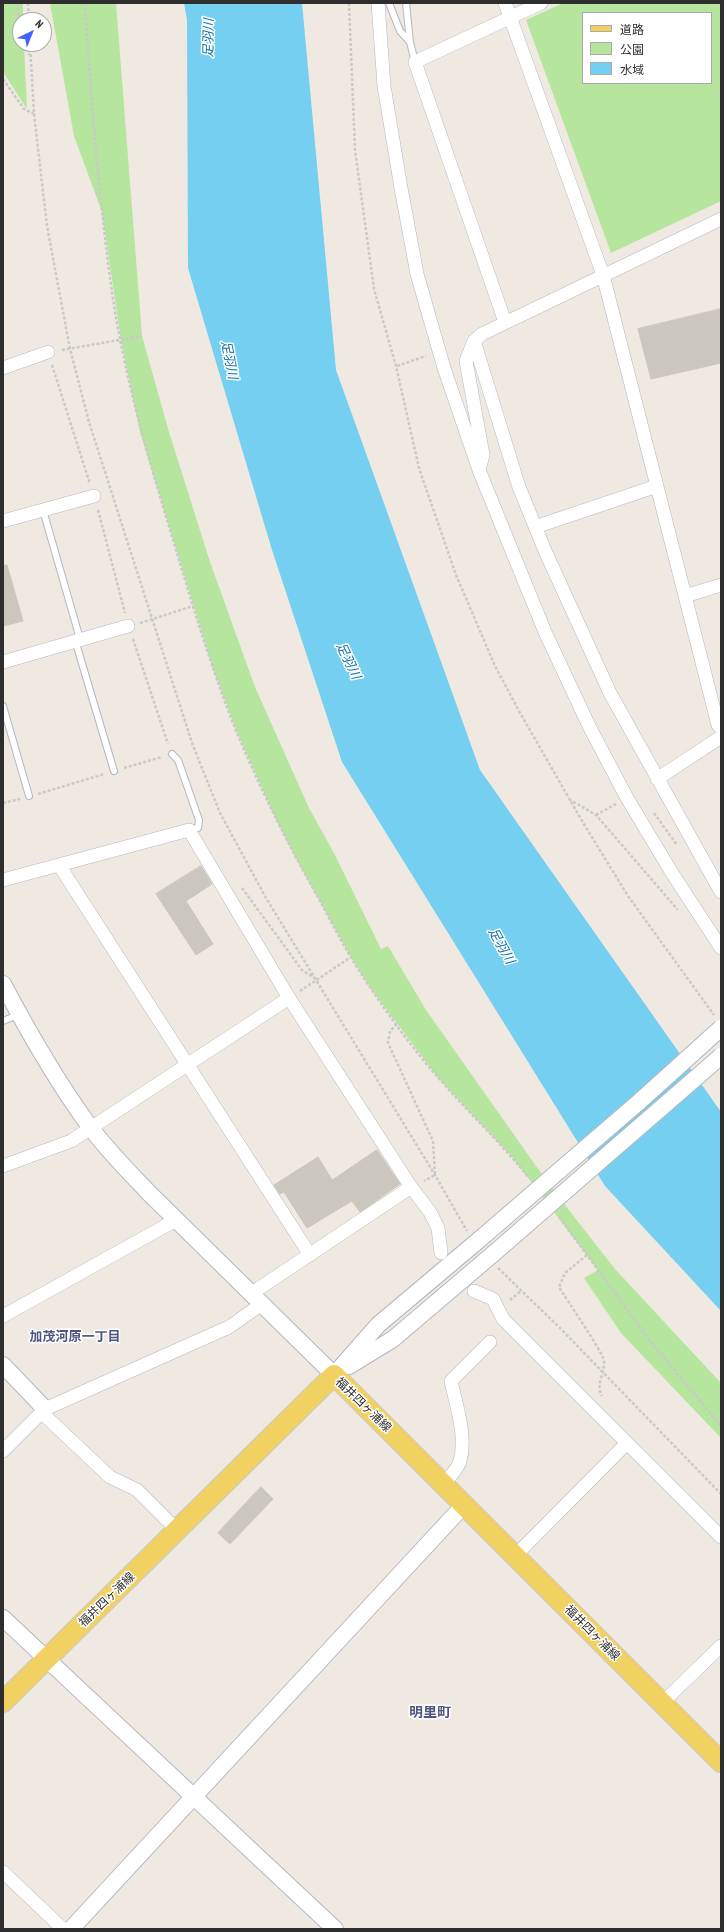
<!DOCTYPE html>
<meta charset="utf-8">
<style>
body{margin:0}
#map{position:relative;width:724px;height:1932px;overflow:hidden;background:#efe9e1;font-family:"PT Sans Narrow","Noto Sans JP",sans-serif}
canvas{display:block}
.frame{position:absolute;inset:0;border:4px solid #2e2e2e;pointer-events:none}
.legend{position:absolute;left:582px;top:12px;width:130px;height:72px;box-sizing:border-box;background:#fff;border:1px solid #ababab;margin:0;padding:5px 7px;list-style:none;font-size:12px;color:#2e2e2e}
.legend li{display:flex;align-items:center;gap:8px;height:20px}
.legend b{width:20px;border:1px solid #ababab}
.north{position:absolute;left:12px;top:12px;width:40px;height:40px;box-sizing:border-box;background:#fff;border:1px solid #ababab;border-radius:50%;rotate:43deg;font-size:11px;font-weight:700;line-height:16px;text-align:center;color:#2e2e2e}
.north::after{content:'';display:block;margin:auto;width:14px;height:18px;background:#4264fb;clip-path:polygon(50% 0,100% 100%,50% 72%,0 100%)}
</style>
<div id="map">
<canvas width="724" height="1932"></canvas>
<div class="frame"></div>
<ul class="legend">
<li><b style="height:5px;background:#f2d163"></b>道路</li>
<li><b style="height:11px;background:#b6e59e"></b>公園</li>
<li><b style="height:11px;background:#75cff0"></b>水域</li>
</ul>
<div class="north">N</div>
</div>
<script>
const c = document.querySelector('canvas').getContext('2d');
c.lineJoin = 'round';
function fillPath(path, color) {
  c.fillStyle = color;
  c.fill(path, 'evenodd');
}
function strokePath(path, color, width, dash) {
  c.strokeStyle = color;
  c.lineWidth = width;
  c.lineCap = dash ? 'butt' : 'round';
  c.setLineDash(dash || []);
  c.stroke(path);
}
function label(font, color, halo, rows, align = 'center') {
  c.font = font + ' "PT Sans Narrow","Noto Sans JP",sans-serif';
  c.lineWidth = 3;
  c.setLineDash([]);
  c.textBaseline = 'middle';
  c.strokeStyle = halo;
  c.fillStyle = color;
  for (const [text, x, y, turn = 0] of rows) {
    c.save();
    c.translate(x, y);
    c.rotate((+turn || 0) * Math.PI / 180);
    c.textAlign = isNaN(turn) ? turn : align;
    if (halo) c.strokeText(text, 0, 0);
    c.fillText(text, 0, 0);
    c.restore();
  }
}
fillPath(new Path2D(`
 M3 3H23V20H20V44H24L27 109 3 72Z
 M50 3H116L142 336 169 432 210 562 255 687 309 808 334 853 381 949 388 946 426 1010 536 1166 568 1209 615 1269 721 1383V1438L621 1333 584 1278 598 1270 513 1158 439 1079 371 989 351 957 299 864 275 817 237 732 213 668 140 432 121 340 102 212 74 136Z
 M563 3H721V201L611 253 526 20ZM583 13H711V83H583Z`), '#b6e59e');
fillPath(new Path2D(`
 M184 3H302L336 370 480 770 721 1112V1311L605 1186 342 762 272 550 188 268 187 20Z`), '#75cff0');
const building = new Path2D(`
 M721 309V363L651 379 638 329Z
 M3 565H7L23 621 3 626Z
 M201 866 212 884 186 901 213 944 196 955 156 894Z
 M377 1150 400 1184 360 1212 352 1201 307 1228 284 1192 280 1194 274 1185 318 1157 332 1180Z
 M261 1487 273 1499 230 1544 218 1533Z`);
fillPath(building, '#cbc7bf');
strokePath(building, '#cbc5ba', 1);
const service = new Path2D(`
 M389 3 400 31 410 42
 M406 3 410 42 415 62
 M43 510 80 639
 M75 640 114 771
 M3 706 29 796
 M172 754 178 760 199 820 198 828 189 830
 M3 1021 18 1015`);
const minor = new Path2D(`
 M378 3 384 86 401 188 417 274 444 368 479 470 545 632 590 728 627 798 672 873 721 948
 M505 3 603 275 718 725 721 728
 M505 322 415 62 541 3
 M474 341 519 487 546 553 610 693 721 892
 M3 368 48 352
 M479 470 483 455 466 361 474 341 482 334 721 219
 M3 521 94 496
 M535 527 657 486
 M685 596 721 585
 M3 662 128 626
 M657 779 721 737
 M59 865 310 1255
 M3 880 189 830 289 998 411 1187 430 1212 438 1228 441 1253
 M3 1166 71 1141 289 998
 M474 1291 493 1299 503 1319 721 1537
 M252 1293 411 1187
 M3 1316 176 1220
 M41 1412 110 1477 137 1490 178 1531
 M3 1451 45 1409 229 1327 262 1304
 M444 1484C449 1477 458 1469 460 1461 467 1436 456 1405 451 1381L490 1342
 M515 1556 627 1443
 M662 1703 721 1646
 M3 1872 63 1929`);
const tertiary = new Path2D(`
 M3 984C29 1033 57 1082 90 1127 108 1151 129 1172 149 1193L334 1375
 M3 1365 45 1409
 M349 1366 393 1339 493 1254
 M334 1375 378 1325 480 1239
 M3 1618 335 1929
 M71 1929 464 1505`);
const primary = new Path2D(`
 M3 1702 334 1375 721 1762`);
strokePath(service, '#b4b7c1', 8);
strokePath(minor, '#b4b7c1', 14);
strokePath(tertiary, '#b4b7c1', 18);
strokePath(primary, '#c9c9c9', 22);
strokePath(new Path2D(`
 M17 3 20 22
 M28 3 29 20
 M85 3C91 102 99 201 113 299 126 383 149 461 174 543 193 607 212 671 237 733 261 791 289 846 320 901 336 931 352 962 372 990 393 1022 417 1054 442 1082 471 1115 502 1144 529 1178
 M349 3 355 150 374 289 396 366 419 468 456 575 495 666 519 711 582 821 628 896 714 1015
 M26 44 29 55
 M30 44 34 114 47 226 70 349 89 422 192 743 220 813 266 898 435 1175 467 1231
 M3 79 24 109 34 114
 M62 350 142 336
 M52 365 90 484
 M397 366 426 356
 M98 510 125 613
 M140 623 193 606
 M133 639 168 744
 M124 768 162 757
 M38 794 104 774
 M569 799 596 815 678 910
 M3 803 20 799
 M654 813 677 845
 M596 815 616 804
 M242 888 302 970 316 979
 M300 991 351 957
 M397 1024 390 1031 388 1043 433 1141 435 1175 424 1181
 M559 1217 651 1342 721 1426
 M587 1255 565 1273 559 1287C566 1299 603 1352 604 1361 605 1373 595 1386 602 1396
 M498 1268 560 1328 721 1494
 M510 1300 521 1291`), '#c9c9c9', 2.5, [3, 2]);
strokePath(service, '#fff', 6);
strokePath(minor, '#fff', 13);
strokePath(tertiary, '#fff', 16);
strokePath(primary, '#f2d163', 20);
const tertiaryBridge = new Path2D(`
 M480 1239 640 1101 721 1028
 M493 1254 721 1056`);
strokePath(tertiaryBridge, '#b4b7c1', 18, []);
strokePath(tertiaryBridge, '#fff', 16);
label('12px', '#2e2e2e', '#fff', [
 ["福井四ヶ浦線",363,1405,44],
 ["福井四ヶ浦線",107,1600,-44],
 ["福井四ヶ浦線",592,1633,45]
]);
label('italic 13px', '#0d6fa3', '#fff', [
 ["足羽川",209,38,-89],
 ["足羽川",229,360,79],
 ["足羽川",348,661,64],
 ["足羽川",501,946,61]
]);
label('bold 13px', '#4d5680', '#fff', [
 ["加茂河原一丁目",75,1337]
]);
label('bold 14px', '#4d5680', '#fff', [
 ["明里町",430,1713]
]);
</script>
